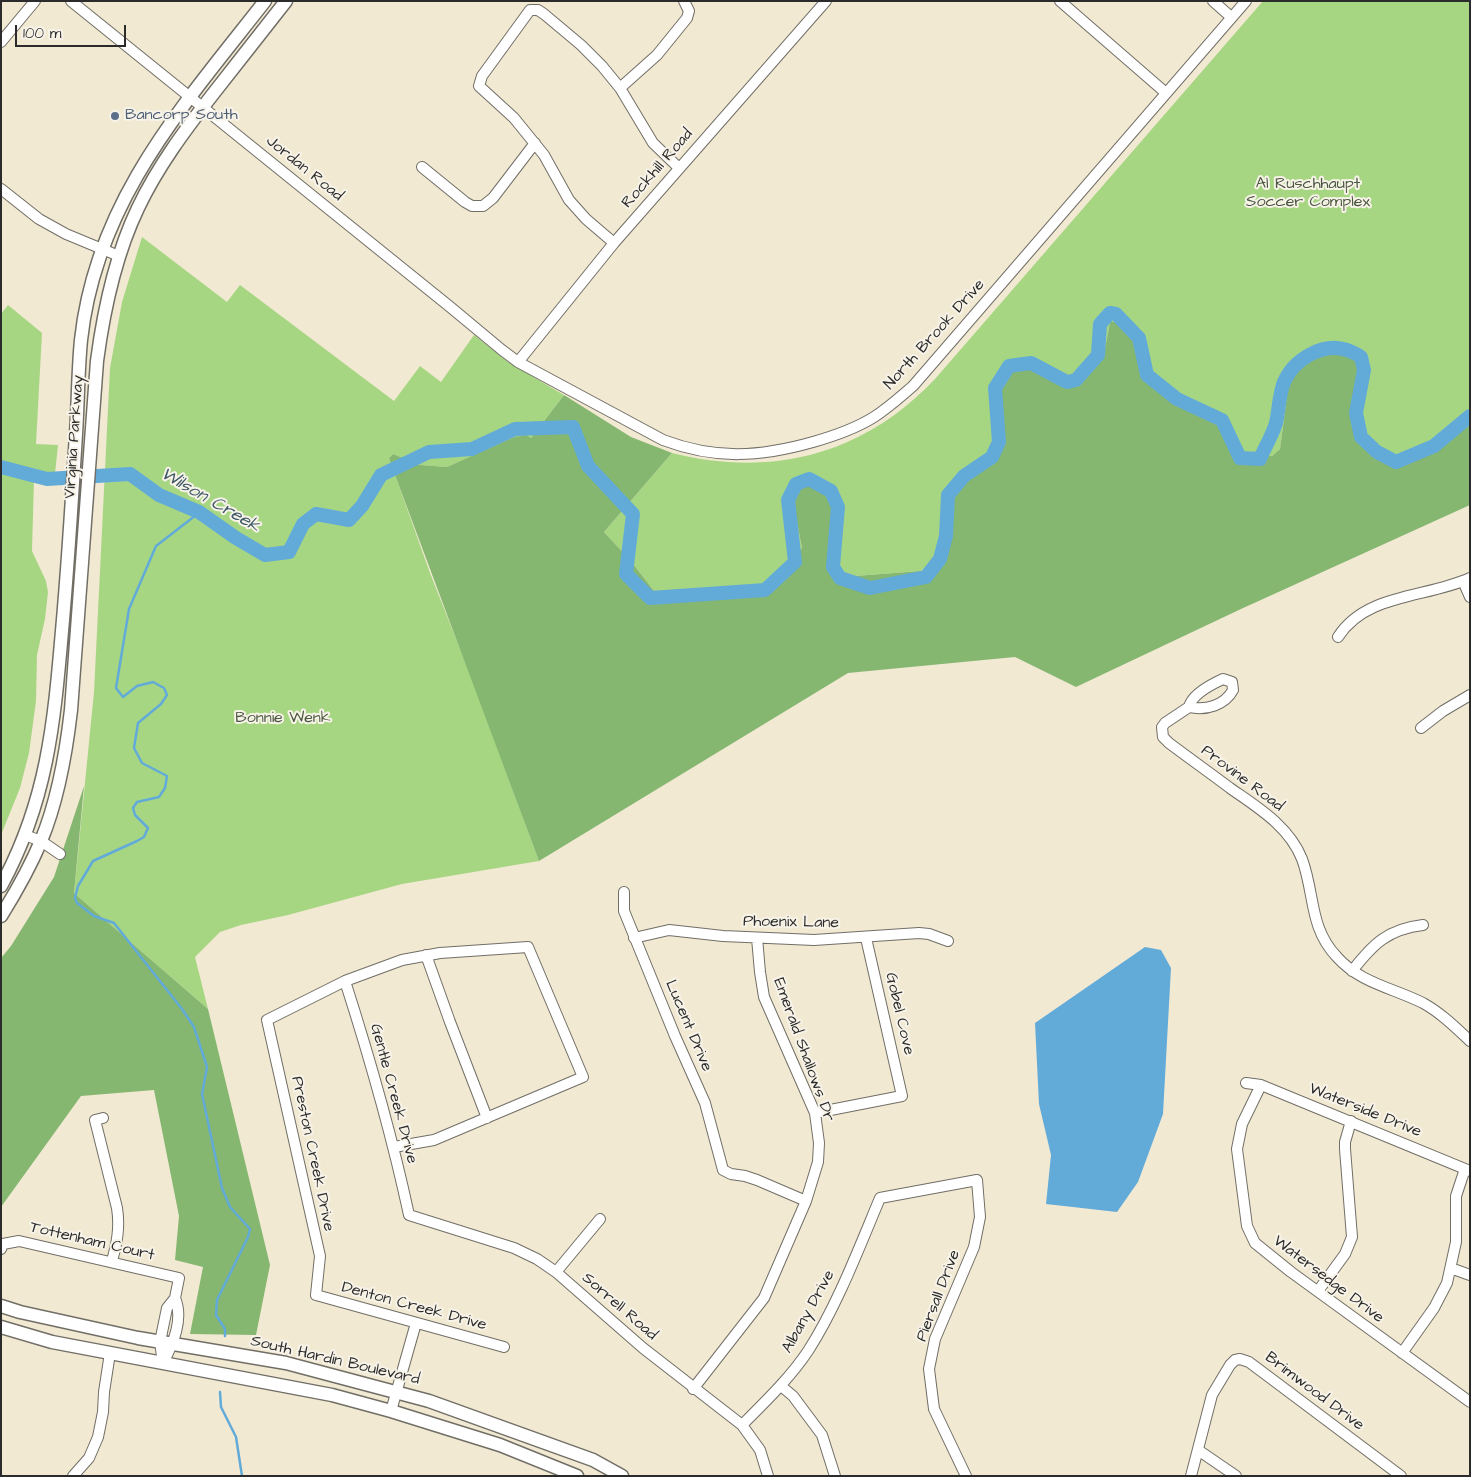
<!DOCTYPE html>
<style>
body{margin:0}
#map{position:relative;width:1471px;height:1477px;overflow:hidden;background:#f2e9d3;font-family:"Architects Daughter",sans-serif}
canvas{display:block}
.frame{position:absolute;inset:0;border:2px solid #2b2b2b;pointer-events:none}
.scale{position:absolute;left:15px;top:25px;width:111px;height:22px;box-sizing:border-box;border:2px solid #2b2b2b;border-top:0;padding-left:6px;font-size:15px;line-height:18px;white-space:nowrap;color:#2b2b2b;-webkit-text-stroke:4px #f7f3e8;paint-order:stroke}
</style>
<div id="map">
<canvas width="1471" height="1477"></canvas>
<div class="frame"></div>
<div class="scale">100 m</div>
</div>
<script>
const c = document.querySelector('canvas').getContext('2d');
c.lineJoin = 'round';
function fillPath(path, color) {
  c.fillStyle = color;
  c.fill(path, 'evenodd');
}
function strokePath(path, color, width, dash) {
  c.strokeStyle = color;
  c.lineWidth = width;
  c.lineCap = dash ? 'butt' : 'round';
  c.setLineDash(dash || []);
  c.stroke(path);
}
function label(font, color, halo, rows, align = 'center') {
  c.font = font + ' "Architects Daughter",sans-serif';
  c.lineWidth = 4;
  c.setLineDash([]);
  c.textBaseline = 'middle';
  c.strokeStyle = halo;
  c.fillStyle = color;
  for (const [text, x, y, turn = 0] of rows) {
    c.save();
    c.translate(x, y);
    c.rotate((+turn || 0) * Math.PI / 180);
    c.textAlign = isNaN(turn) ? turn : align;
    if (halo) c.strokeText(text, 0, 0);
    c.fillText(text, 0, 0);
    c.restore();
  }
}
fillPath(new Path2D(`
 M1263 1H1470V419L1430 452 1392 459 1358 437 1359 415 1364 386 1356 352 1290 372 1280 449 1272 456 1236 455 1219 421 1153 382 1147 347 1110 322 1104 354 1071 379 1059 374 1046 363 997 378V461L945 495 943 540 934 570 842 577 834 563 840 504 792 497 802 548 770 582 750 591 731 596 705 593 658 596 630 560 604 532 672 453C772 478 863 455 935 379Z
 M142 237 227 302 240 285 394 401 420 366 441 382 474 335 508 362 564 395 531 438 469 458 447 467 421 465 393 454 389 458 430 573 470 674 539 861 402 884 288 915 241 925 220 932 195 957 208 1009 74 893 94 692 110 368 122 302Z
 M8 305 42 333 36 444 58 445 54 483 34 479 32 551 46 581 48 592 45 619 37 655 36 701 29 753 20 788 1 835V314Z`), '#a7d683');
fillPath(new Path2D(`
 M1110 322H1130L1147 347 1153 382 1219 421 1236 455 1272 456 1280 449 1290 372 1313 355 1356 352 1364 386 1359 415 1358 437 1392 459 1430 452 1470 419V505L1241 609 1076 687 1015 657 848 673 539 861 392 467 389 458 393 454 421 465 447 467 515 437 526 435 531 438 564 395 631 437 672 453 604 532 630 560 658 596 705 593 731 596 750 591 770 582 802 548 792 497 801 486 818 484 840 503 834 563 842 577 934 570 943 540 945 495 997 461V378L1029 357 1046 363 1059 374 1071 379 1104 354Z
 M84 786 74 893 208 1009 270 1265 256 1335 190 1334 203 1267 175 1260 179 1216 154 1090 81 1096 1 1207V958L11 946 54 877Z`), '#85b771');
fillPath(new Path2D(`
 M1145 947 1161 950 1171 968 1163 1114 1138 1182 1117 1212 1046 1204 1051 1155 1039 1104 1035 1023Z`), '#62abd9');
strokePath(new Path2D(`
 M200 512 156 546 129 609 116 688 123 697 137 686 153 682 164 688 167 695 161 704 138 723 134 748 142 763 167 776 165 788 159 797 137 802 133 808 135 815 148 828 144 837 137 841 93 861 78 886 75 898 77 903 94 916 114 923 182 1009 194 1027 207 1067 202 1094 222 1188 230 1207 250 1229 248 1237 217 1300 216 1315 225 1329V1336
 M220 1392 221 1407 236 1437 242 1476`), '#62abd9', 2.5);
strokePath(new Path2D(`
 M1 467 47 479 130 474 159 495 199 512 236 538 265 555 289 552 303 524 316 514 349 520 362 506 381 475 429 452 472 449 515 429 573 427 588 466 633 514 626 574 650 598 765 590 795 562 788 500 796 484 809 479 831 491 838 507 833 567 840 578 870 588 926 577 940 559 946 536 948 495 964 476 992 457 999 442 995 388 1009 366 1031 363 1067 382 1076 380 1098 355 1100 324 1110 313 1116 314 1139 338 1147 375 1177 399 1222 420 1240 458 1260 459C1265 447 1272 436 1276 423 1279 410 1279 394 1284 382 1294 359 1323 342 1347 350 1352 352 1357 354 1361 357L1364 370 1356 413 1361 437 1377 452 1396 462 1434 446 1470 416`), '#62abd9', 14);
const minor = new Path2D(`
 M71 1 449 306 502 350 518 362 663 440C716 460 760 457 813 442 834 436 855 429 874 417 888 408 900 397 913 386L1246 1
 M1060 1 1166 93
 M1213 1 1231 17
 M1 42 35 1
 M620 88 657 55 687 18 689 11 684 1
 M422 167 465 202 472 206H483L493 198 535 143
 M1 189 39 219 66 234 119 256
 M614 243 586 219 569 200 544 155 514 118 479 86 482 76 530 10H538L544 14 581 45 602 66 620 88 653 143 679 168
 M518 362 614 243 826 1
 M1463 581 1470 597
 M1338 637C1366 593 1427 598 1470 578
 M1223 679 1232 682 1233 690C1225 705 1206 711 1189 707 1192 694 1212 684 1223 679Z
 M1189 707 1165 723 1162 727 1163 737 1169 743C1189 758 1210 773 1230 788 1257 807 1289 826 1302 859 1315 894 1309 928 1337 957 1360 983 1393 988 1423 1003 1441 1013 1455 1027 1470 1041
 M1421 728 1443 711 1470 695
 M25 835 41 841 60 854
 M624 892V911L675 1036 705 1103 723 1170 731 1174 745 1176 757 1180 806 1201
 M634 938 669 930 723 936 814 940 919 933 929 934 948 941
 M426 955 450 1022 487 1118
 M1352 971C1373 944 1388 929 1423 925
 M345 981C370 1059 392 1136 409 1215L514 1248 537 1259 556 1272 643 1348 742 1425 760 1450 768 1476
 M1246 1083 1261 1085 1470 1171
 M1261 1085 1242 1124 1237 1149 1247 1226 1255 1243 1291 1272 1470 1402
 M815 1113 902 1096 866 938
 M103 1118 95 1120 117 1208C120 1227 117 1243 112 1261
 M394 1147 434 1140 583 1077 528 947 440 953 402 960 345 981 267 1020 320 1256 316 1295 504 1347
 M1 1249 3 1244 19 1241 179 1278 175 1298 167 1308 160 1342 163 1363
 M1451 1269 1456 1270 1470 1275
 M556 1272 600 1219
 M1318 1291 1345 1254 1352 1237 1345 1149V1142L1351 1121
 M1402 1353 1434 1308 1447 1283 1456 1242V1196L1465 1169
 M163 1363C173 1344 184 1319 175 1298
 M781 1386 793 1396 822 1435 835 1476
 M693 1389 764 1298 806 1201 818 1162 819 1143 815 1113 764 997 760 972 757 938
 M391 1411 416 1323
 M742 1425C765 1402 790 1378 808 1351 837 1306 859 1248 880 1198L977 1180 980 1217 974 1247 935 1339 929 1369 934 1409 966 1476
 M1198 1450 1236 1476
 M73 1476 89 1458 98 1437 103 1412 104 1392 110 1353
 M1191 1476 1212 1395 1230 1365 1235 1360 1240 1359 1249 1362 1401 1476`);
const major = new Path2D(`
 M1 886C47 802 54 724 62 631 68 565 72 500 76 434 78 403 78 371 81 340 96 201 183 106 265 1
 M1 916C16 892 30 867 41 841 58 800 66 754 71 710L97 361C104 308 115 256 138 208 158 166 185 130 213 94 237 63 262 32 286 1
 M1 1306 20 1312 138 1338 286 1363 429 1401 593 1460 622 1476
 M1 1327 52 1342 332 1395 391 1411 500 1445 577 1476`);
strokePath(minor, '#716e66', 12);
strokePath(major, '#716e66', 15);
strokePath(minor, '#fff', 10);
strokePath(major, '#fff', 12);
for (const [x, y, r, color] of [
 [115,116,5,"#5c6f8a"]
]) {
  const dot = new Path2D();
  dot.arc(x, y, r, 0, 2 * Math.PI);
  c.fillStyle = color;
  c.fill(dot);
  strokePath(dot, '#f7f3e8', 2);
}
label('16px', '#4e5e75', '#f7f3e8', [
 ["Bancorp South",125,116]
], 'left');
label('16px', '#2b2b2b', '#f7f3e8', [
 ["Jordan Road",304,169,39],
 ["Rockhill Road",658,169,-49],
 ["North Brook Drive",935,335,-48],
 ["Virginia Parkway",75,437,-86],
 ["Provine Road",1242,779,37],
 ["Phoenix Lane",791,923,1],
 ["Gobel Cove",899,1014,77],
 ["Lucent Drive",688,1026,67],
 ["Emerald Shallows Dr",803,1050,70],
 ["Gentle Creek Drive",393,1094,75],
 ["Waterside Drive",1365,1111,22],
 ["Preston Creek Drive",312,1154,78],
 ["Tottenham Court",92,1242,13],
 ["Watersedge Drive",1328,1280,37],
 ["Piersall Drive",939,1296,-69],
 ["Denton Creek Drive",414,1307,15],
 ["Sorrell Road",619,1307,41],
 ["Albany Drive",809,1312,-61],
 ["South Hardin Boulevard",335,1361,13],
 ["Brimwood Drive",1314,1392,37]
]);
label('16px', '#4a5641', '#f7f3e8', [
 ["Al Ruschhaupt",1308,185],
 ["Soccer Complex",1308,203],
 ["Bonnie Wenk",283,719]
]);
label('italic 18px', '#3e5868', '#f7f3e8', [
 ["Wilson Creek",210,501,30]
]);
</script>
